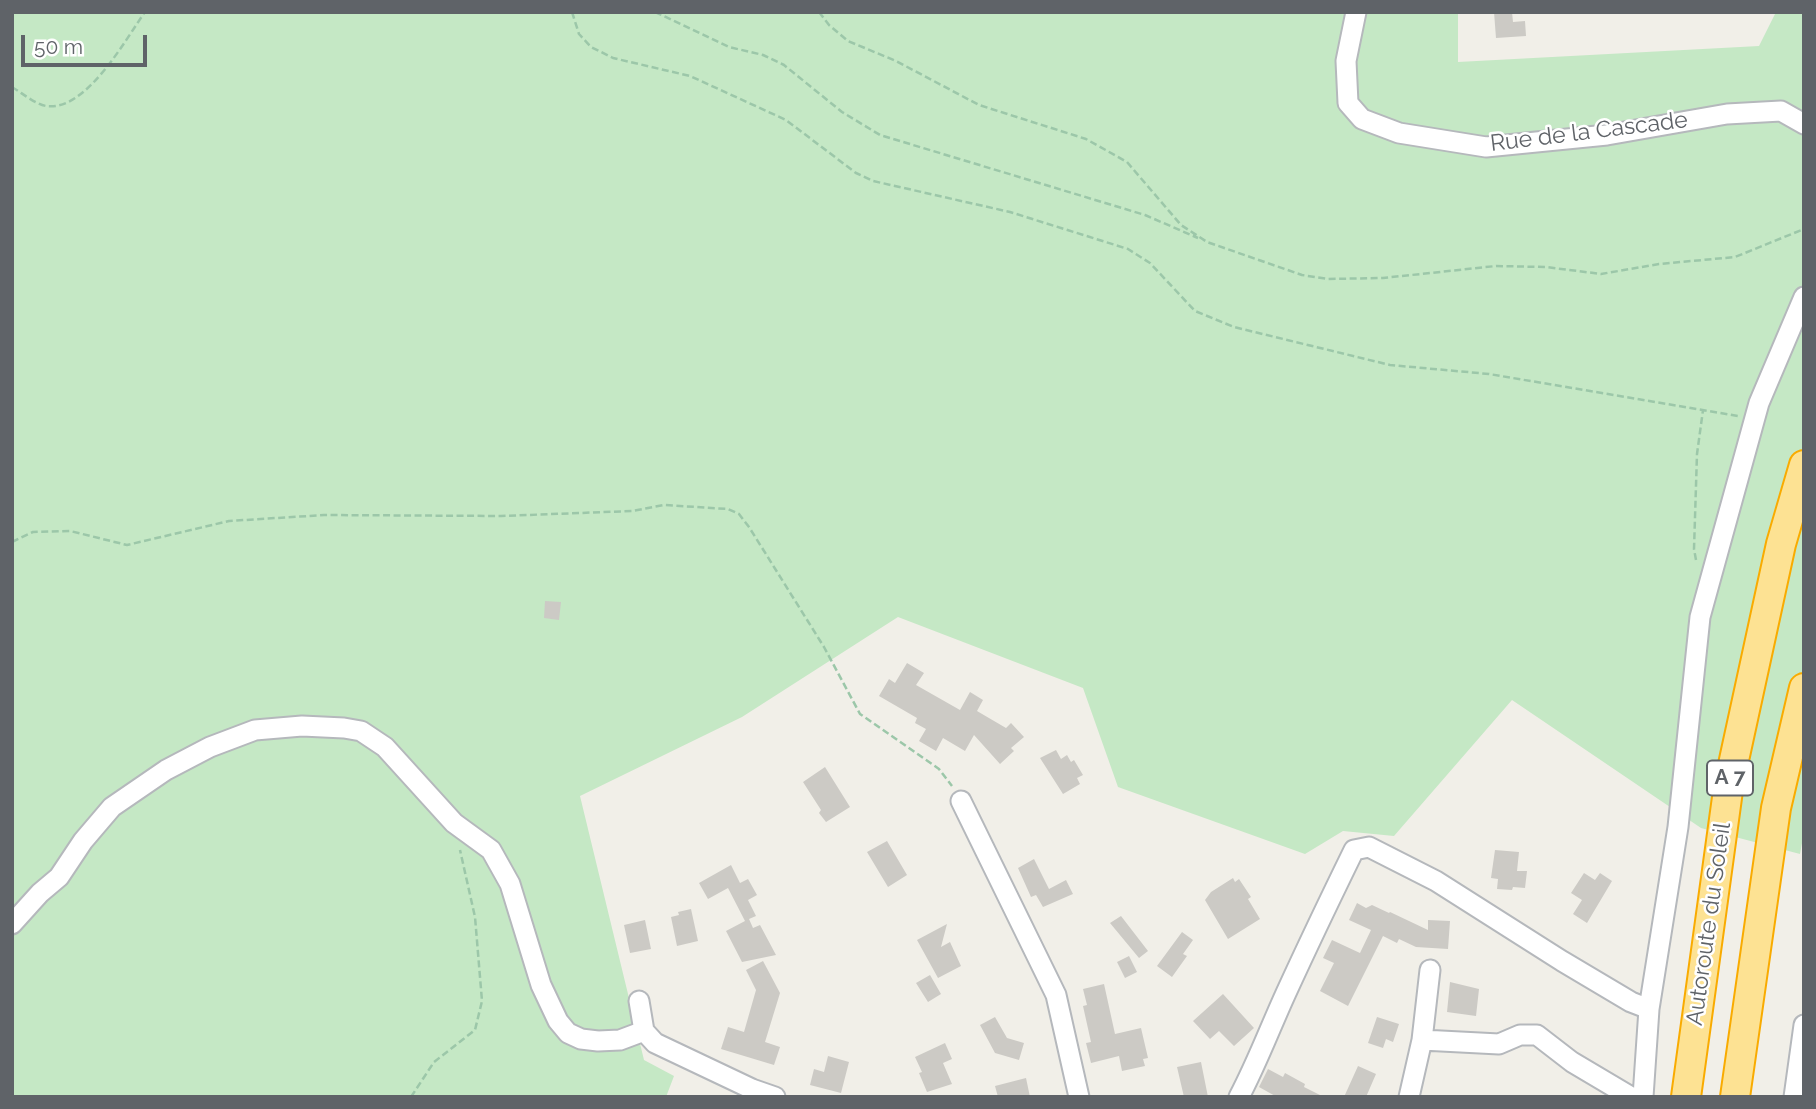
<!DOCTYPE html>
<style>
body{margin:0}
#map{position:relative;width:1816px;height:1109px;overflow:hidden;background:#f1efe8;font-family:Raleway,sans-serif}
canvas{display:block}
.frame{position:absolute;inset:0;border:14px solid #5f6368;pointer-events:none}
.scale{position:absolute;left:21px;top:35px;width:126px;height:32px;box-sizing:border-box;border:4px solid #5f6368;border-top:0;padding-left:9px;font-size:21px;line-height:24px;white-space:nowrap;color:#5f6368;-webkit-text-stroke:5px #fff;paint-order:stroke}
</style>
<div id="map">
<canvas width="1816" height="1109"></canvas>
<div class="frame"></div>
<div class="scale">50 m</div>
</div>
<script>
const c = document.querySelector('canvas').getContext('2d');
c.lineJoin = 'round';
function fillPath(path, color) {
  c.fillStyle = color;
  c.fill(path, 'evenodd');
}
function strokePath(path, color, width, dash) {
  c.strokeStyle = color;
  c.lineWidth = width;
  c.lineCap = dash ? 'butt' : 'round';
  c.setLineDash(dash || []);
  c.stroke(path);
}
function label(font, color, halo, rows, align = 'center') {
  c.font = font + ' Raleway,sans-serif';
  c.lineWidth = 5;
  c.setLineDash([]);
  c.textBaseline = 'middle';
  c.strokeStyle = halo;
  c.fillStyle = color;
  for (const [text, x, y, turn = 0] of rows) {
    c.save();
    c.translate(x, y);
    c.rotate((+turn || 0) * Math.PI / 180);
    c.textAlign = isNaN(turn) ? turn : align;
    if (halo) c.strokeText(text, 0, 0);
    c.fillText(text, 0, 0);
    c.restore();
  }
}
fillPath(new Path2D(`
 M12 12H1458V62L1759 46 1776 12H1804V832L1800 854 1701 828 1512 700 1394 836 1343 831 1305 854 1118 787 1083 688 898 617 742 717 580 796 644 1060 674 1076 666 1097H12Z`), '#c5e8c5');
fillPath(new Path2D(`
 M1494 12H1512L1513 22 1525 21 1526 36 1496 38Z
 M545 601 561 602 559 620 544 618Z
 M907 663 924 673 916 685 960 710 970 692 983 700 977 711 1006 728 1011 723 1024 737 1011 748 1014 751 1000 764 974 735 965 751 943 738 936 751 919 741 926 729 915 723 917 718 879 696 889 679 895 683Z
 M1056 750 1061 759 1067 755 1071 762 1074 760 1083 775 1077 778 1080 784 1063 794 1040 758Z
 M825 767 850 807 826 822 819 813 821 810 803 782Z
 M887 841 907 875 888 887 867 852Z
 M1495 850 1519 852 1517 871H1527L1525 888 1513 887 1512 890 1497 889 1498 879 1491 878Z
 M1034 859 1049 889 1066 880 1073 894 1043 907 1036 895 1031 897 1018 868Z
 M731 865 740 883 748 879 757 895 748 900 756 916 749 919 753 928 760 925 776 955 742 962 726 931 745 921 728 888 708 899 699 883Z
 M1584 873 1595 880 1600 873 1612 881 1587 923 1573 914 1582 900 1571 893Z
 M1233 878 1235 882 1239 879 1251 897 1248 899 1260 919 1228 939 1205 900 1211 892Z
 M1357 903 1366 908 1372 905 1389 913 1390 912 1428 930V920L1450 921 1448 949 1416 947 1399 939 1397 943 1383 936 1348 1006 1320 991 1334 963 1323 958 1332 940 1360 953 1371 930 1349 920Z
 M691 909 698 941 677 946 671 917 679 915 678 912Z
 M1121 916 1148 951 1139 958 1110 923Z
 M645 920 651 949 630 953 624 925Z
 M947 924 941 947 950 942 961 966 938 978 917 940Z
 M1182 932 1193 940 1183 954 1187 956 1172 977 1157 966Z
 M1129 956 1137 972 1125 978 1117 962Z
 M763 961 780 993 765 1042 780 1047 774 1065 721 1049 728 1027 744 1032 756 990 746 970Z
 M930 975 941 994 928 1002 916 983Z
 M1450 982 1479 989 1476 1016 1447 1012Z
 M1104 984 1115 1034 1141 1028 1148 1058 1143 1059 1145 1066 1122 1071 1119 1056 1091 1063 1086 1043 1091 1042 1083 1006 1087 1005 1083 989Z
 M1223 994 1254 1028 1234 1046 1219 1031 1210 1039 1193 1021Z
 M995 1017 1007 1038 1024 1043 1019 1060 995 1053 980 1025Z
 M1377 1017 1399 1024 1393 1042 1386 1039 1383 1048 1368 1043Z
 M945 1043 952 1059 943 1063 952 1084 927 1092 919 1073 922 1072 915 1057Z
 M828 1056 849 1062 841 1093 810 1085 814 1069 824 1072Z
 M1201 1062 1208 1097H1184L1177 1067Z
 M1358 1066 1376 1074 1366 1097H1344Z
 M1268 1069 1283 1077 1285 1073 1305 1084 1304 1087 1324 1097H1277L1259 1087Z
 M1026 1078 1030 1097H998L995 1086Z`), '#cccac5');
const minor = new Path2D(`
 M1356 12 1346 61 1348 103 1362 119 1399 133 1486 147 1607 135 1727 114 1781 111 1804 124
 M961 801 1056 995 1079 1097
 M12 924 40 893 59 877 83 841 112 807 166 770 210 747 255 730 302 726 344 728 361 731 385 747 454 823 491 850 510 884 541 985 558 1021 568 1033 581 1039 598 1041 620 1040 644 1031
 M639 1001 644 1031 655 1043 752 1089 775 1097
 M1422 1040 1499 1044 1520 1035H1537L1572 1062 1631 1097
 M1239 1097C1257 1063 1270 1028 1286 993 1308 945 1331 897 1354 850L1369 847 1436 881 1562 961 1631 1002 1649 1009
 M1409 1097 1422 1040 1430 970
 M1643 1097 1649 1009 1678 827 1700 617 1759 403 1804 297
 M1794 1097 1804 1025`);
const highway = new Path2D(`
 M1686 1097 1729 783 1781 544 1804 465
 M1735 1097 1776 808 1804 688`);
strokePath(minor, '#b5b8bc', 23);
strokePath(highway, '#f9ab00', 32);
strokePath(new Path2D(`
 M572 12 579 34 591 47 613 58 690 76 786 120 856 173 873 181 1010 212 1128 249 1150 263 1195 311 1234 327 1390 365 1489 374 1738 416
 M655 12 729 47 763 55 784 65 842 112 880 135 1145 215 1198 238
 M819 12 829 25 848 41 896 61 979 105 1086 139 1127 162 1181 225 1207 242 1302 275 1328 279 1383 278 1496 266 1546 267 1601 274 1659 264 1735 257 1804 229
 M12 87C22 93 35 104 46 106 86 112 125 40 145 12
 M12 542 33 532 70 531 127 545 229 521 324 515 501 516 632 511 664 505 728 509 739 514 749 527 824 647 860 714 939 769 952 786
 M1696 560 1694 549 1697 454 1703 410
 M411 1097 434 1062 475 1030 482 1001 475 917 460 850`), '#9cc7a9', 2.5, [7, 3.5]);
strokePath(minor, '#fff', 19);
strokePath(highway, '#fde293', 28);
for (const [x, y, w] of [
 [1730,778,46]
]) {
  const box = new Path2D();
  box.roundRect(x - w / 2, y - 17.5, w, 35, 5);
  c.fillStyle = '#fff';
  c.fill(box);
  strokePath(box, '#5f6368', 2);
}
label('bold 21px', '#5f6368', null, [
 ["A 7",1730,778]
]);
label('23px', '#5f6368', '#fff', [
 ["Rue de la Cascade",1589,132,-7],
 ["Autoroute du Soleil",1709,924,-82]
]);
</script>
